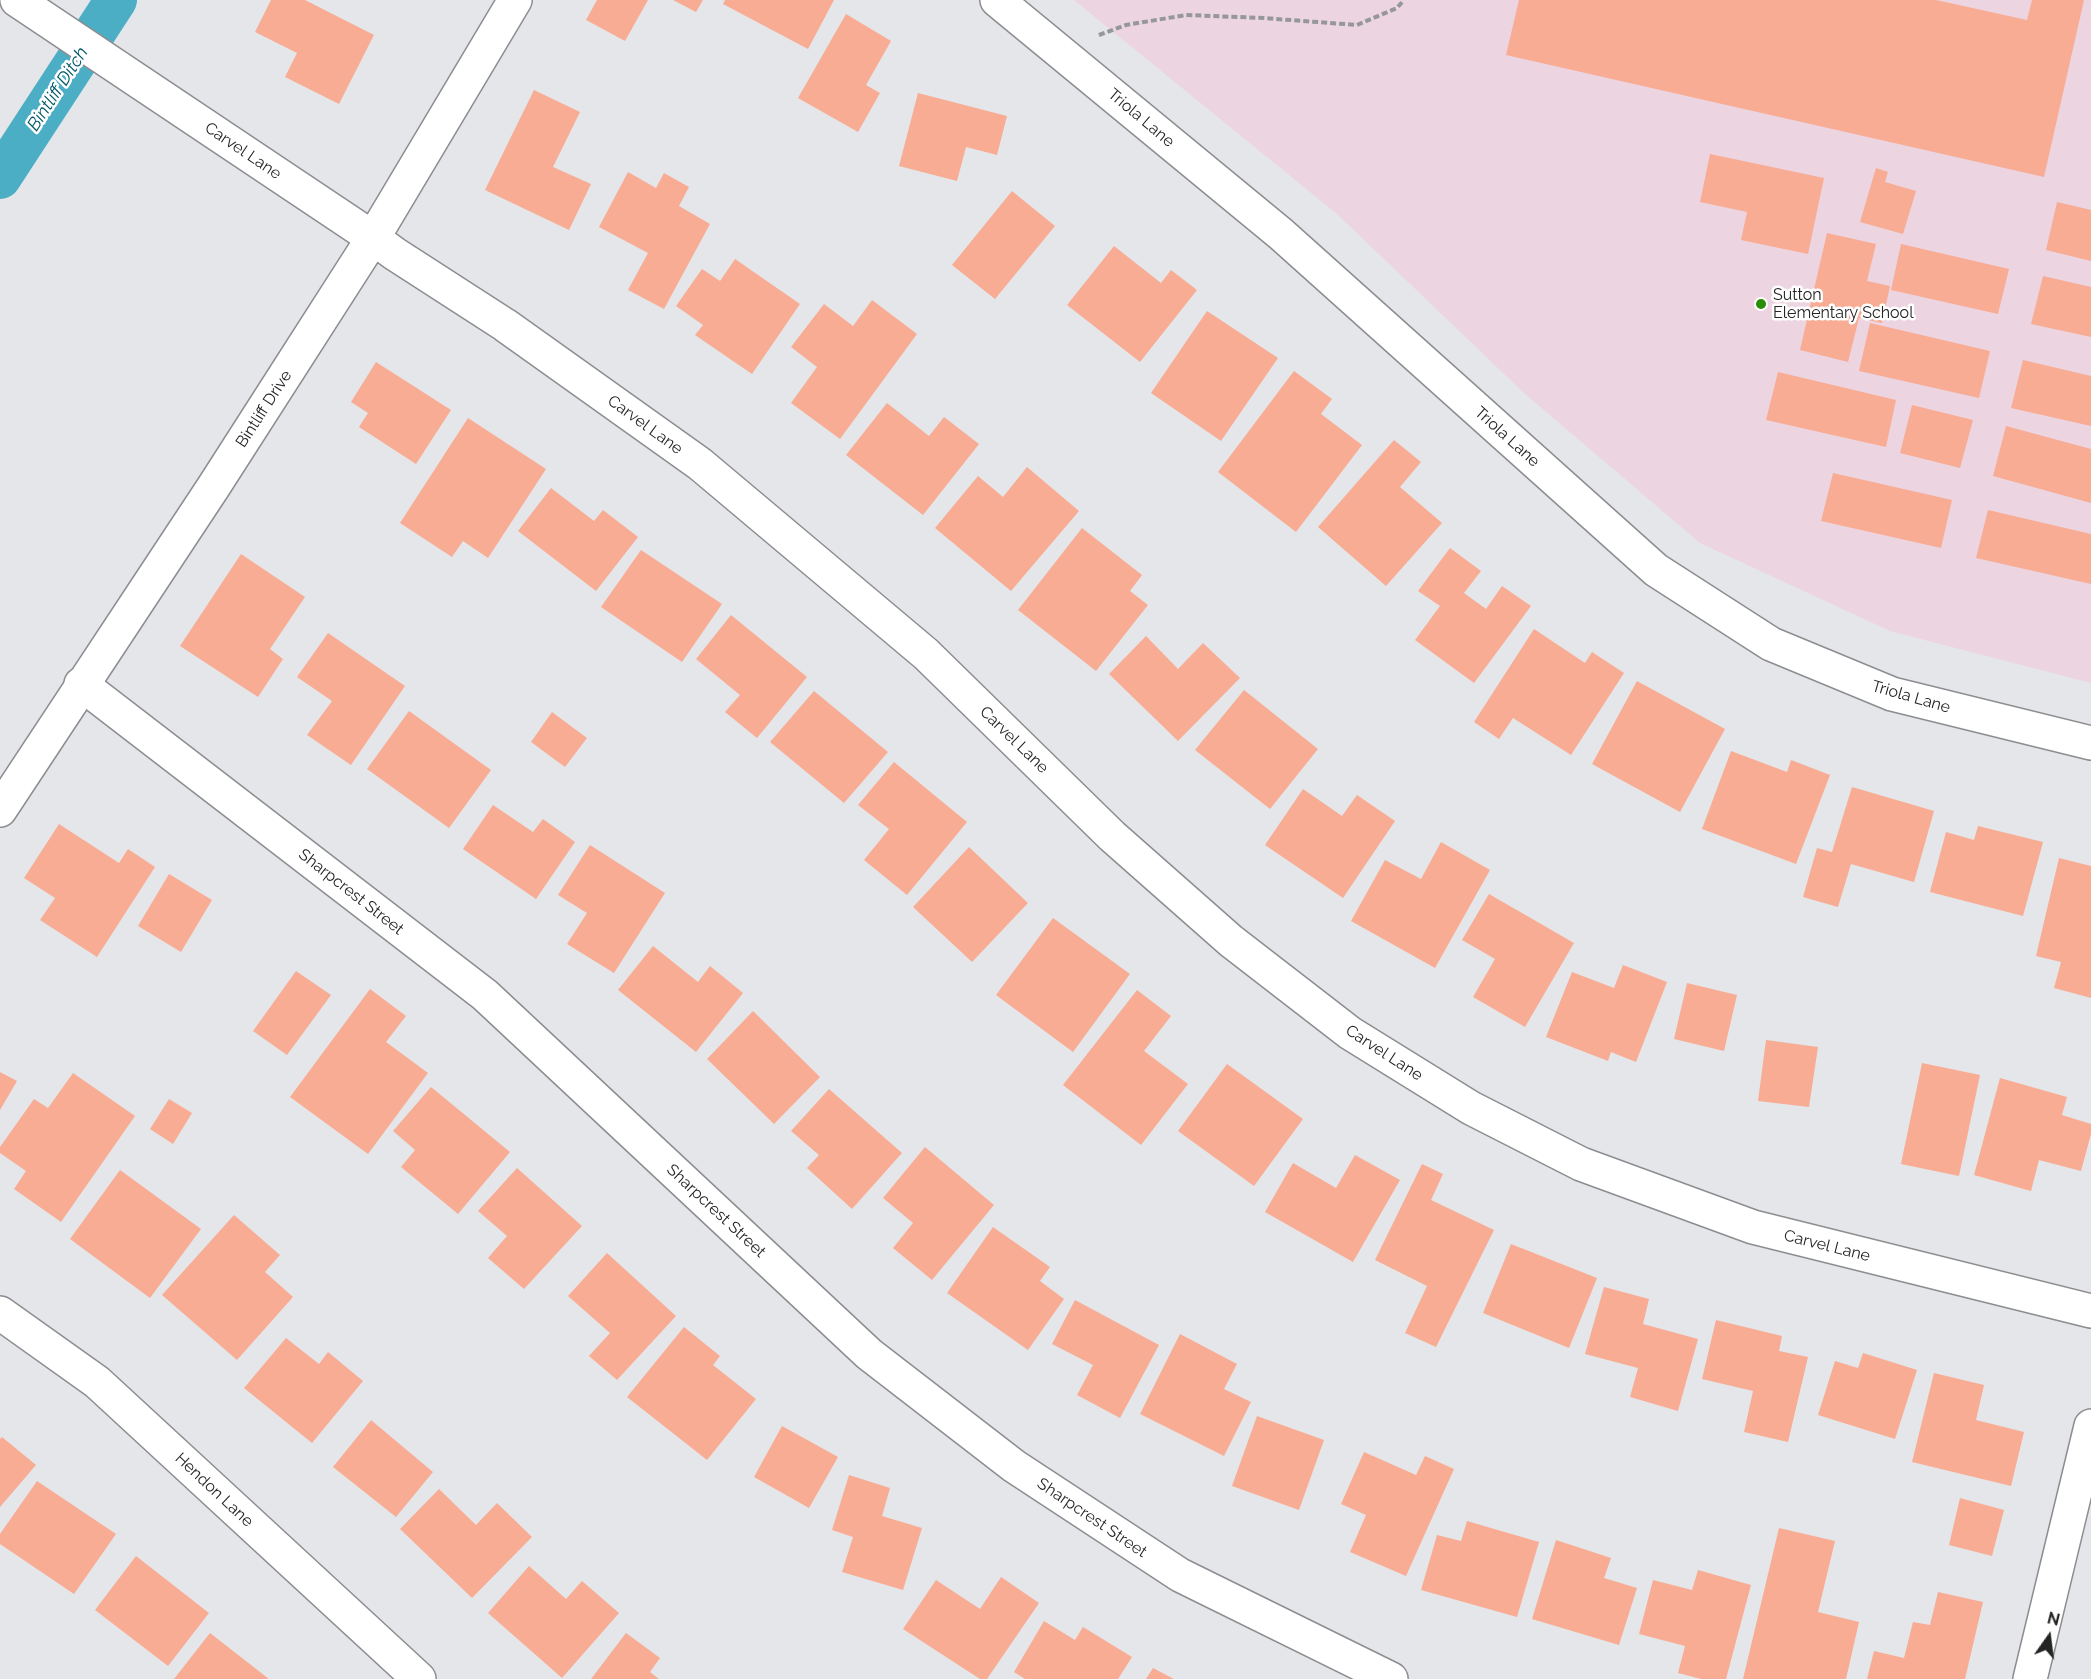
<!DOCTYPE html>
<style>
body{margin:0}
#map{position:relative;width:2091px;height:1679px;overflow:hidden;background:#e4e6e9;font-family:Raleway,sans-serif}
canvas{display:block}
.north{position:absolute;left:2019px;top:1607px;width:60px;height:60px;-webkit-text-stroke:4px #fff;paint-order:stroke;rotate:14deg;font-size:16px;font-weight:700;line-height:24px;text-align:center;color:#242425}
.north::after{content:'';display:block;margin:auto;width:21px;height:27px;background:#242425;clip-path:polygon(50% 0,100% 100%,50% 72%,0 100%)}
</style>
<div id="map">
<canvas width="2091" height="1679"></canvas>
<div class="north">N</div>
</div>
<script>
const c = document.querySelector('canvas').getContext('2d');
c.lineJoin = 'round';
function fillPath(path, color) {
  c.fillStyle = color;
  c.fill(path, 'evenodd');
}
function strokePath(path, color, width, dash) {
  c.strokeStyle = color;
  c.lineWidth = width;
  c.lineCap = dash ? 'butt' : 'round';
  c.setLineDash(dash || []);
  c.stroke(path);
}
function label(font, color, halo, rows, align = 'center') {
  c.font = font + ' Raleway,sans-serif';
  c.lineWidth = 5;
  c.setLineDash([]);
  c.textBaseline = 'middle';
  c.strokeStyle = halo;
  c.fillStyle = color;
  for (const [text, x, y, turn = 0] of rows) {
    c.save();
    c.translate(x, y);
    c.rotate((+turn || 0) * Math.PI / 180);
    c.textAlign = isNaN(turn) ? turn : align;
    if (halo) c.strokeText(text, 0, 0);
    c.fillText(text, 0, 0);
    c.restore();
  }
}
fillPath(new Path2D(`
 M1074 0H2091V683L1890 631 1700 543 1524 393 1337 214Z`), '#ecd4e0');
strokePath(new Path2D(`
 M0 178 116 0`), '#4caec4', 42);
fillPath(new Path2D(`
 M271 0H305L374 35 339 104 285 77 297 53 255 32Z
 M597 0H648L625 41 586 20Z
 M673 0H703L696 12Z
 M725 0H834L808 49 723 4Z
 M1519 0H1936L2027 20 2032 0H2084L2044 177 1506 55Z
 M846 14 891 41 866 85 880 93 858 132 798 98Z
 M534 90 580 112 553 167 591 184 569 230 485 190Z
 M918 93 1007 116 997 155 966 147 957 181 899 166Z
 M1710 154 1824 178 1808 254 1741 240 1747 212 1700 202Z
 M1876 168 1888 172 1885 182 1916 191 1903 234 1860 222Z
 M628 172 656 188 664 173 689 187 679 206 710 224 664 309 628 290 648 253 599 227Z
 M1012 191 1055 226 995 299 952 265Z
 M2057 202 2091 210V261L2046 250Z
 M1827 233 1876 244 1867 281 1890 286 1882 323 1859 318 1848 362 1800 350Z
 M1901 244 2009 269 1998 314 1891 290Z
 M1114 246 1161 283 1171 270 1197 290 1140 362 1067 305Z
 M735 259 800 304 752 374 695 335 703 325 676 306 702 269 720 281Z
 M2043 276 2091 287V337L2031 324Z
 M872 300 917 334 840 439 791 403 817 367 791 347 824 304 853 326Z
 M1207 311 1278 358 1221 441 1151 393Z
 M1870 323 1990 351 1979 398 1859 371Z
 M2023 360 2091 376V426L2011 408Z
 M376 362 451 410 416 464 359 427 368 413 351 402Z
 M1294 371 1332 399 1321 414 1362 445 1296 532 1218 472Z
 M1778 372 1896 400 1886 447 1766 420Z
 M887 403 929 436 944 417 979 444 923 515 846 455Z
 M1912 405 1973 420 1960 468 1900 453Z
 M468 418 546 469 488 558 463 541 452 557 400 523Z
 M2006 426 2091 449V503L1993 476Z
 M1394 440 1421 462 1400 487 1442 523 1386 586 1318 527Z
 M1027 467 1079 511 1011 591 935 528 978 476 1003 497Z
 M1833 473 1952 500 1941 548 1821 521Z
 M551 488 594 521 603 510 638 537 596 591 518 531Z
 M1988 510 2091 534V584L1976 558Z
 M1082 528 1142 575 1130 591 1148 605 1096 671 1018 610Z
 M1450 548 1481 571 1464 593 1486 609 1502 586 1531 606 1474 683 1415 640 1440 606 1418 591Z
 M641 550 722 604 682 662 601 607Z
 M241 554 305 597 270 649 283 659 258 697 180 646Z
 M731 615 807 677 757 738 725 712 740 695 696 659Z
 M1534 629 1585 663 1592 652 1624 673 1571 755 1513 718 1499 739 1474 722Z
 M328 633 405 686 351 765 307 735 332 701 297 677Z
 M1146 636 1178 669 1203 643 1240 678 1178 741 1109 674Z
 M1637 681 1725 729 1680 812 1592 764Z
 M1244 690 1318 749 1270 809 1195 750Z
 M814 691 888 752 844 803 770 742Z
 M409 711 491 770 449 828 367 769Z
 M552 712 587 738 565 767 531 742Z
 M1731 751 1787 772 1791 760 1830 775 1796 864 1702 829Z
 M894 762 967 822 907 895 864 860 889 829 858 805Z
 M1852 787 1934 811 1914 882 1851 864 1838 907 1803 897 1817 848 1832 852Z
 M1303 789 1342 816 1357 795 1395 821 1343 898 1265 845Z
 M493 805 533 832 543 819 575 842 536 899 463 849Z
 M59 824 119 863 128 849 155 867 97 957 40 920 55 898 24 878Z
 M1978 826 2043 842 2023 916 1930 892 1946 832 1974 840Z
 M1441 842 1490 870 1435 968 1351 921 1385 860 1421 879Z
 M590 845 665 893 614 973 567 944 587 913 558 895Z
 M969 847 1028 903 972 962 913 907Z
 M2059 858 2091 866V998L2054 988 2061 962 2036 956Z
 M169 874 212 900 181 952 138 926Z
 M1489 894 1574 943 1525 1027 1473 997 1495 959 1462 940Z
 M1053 918 1130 974 1073 1052 996 995Z
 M653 946 698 982 710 966 743 993 696 1052 618 990Z
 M1623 965 1667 982 1636 1062 1611 1052 1608 1061 1546 1037 1572 972 1614 988Z
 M296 971 331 995 287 1055 253 1031Z
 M1687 983 1737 995 1724 1051 1674 1039Z
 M370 989 406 1016 386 1042 428 1073 368 1154 290 1097Z
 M1137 990 1171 1016 1144 1051 1188 1084 1141 1145 1063 1085Z
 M753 1011 820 1077 774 1124 707 1059Z
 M1766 1040 1818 1047 1809 1107 1758 1101Z
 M1922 1063 1980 1075 1959 1176 1901 1164Z
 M1227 1064 1303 1119 1254 1186 1178 1131Z
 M0 1072 17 1081 0 1110Z
 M73 1073 135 1116 61 1222 14 1189 26 1171 0 1153V1147L34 1099 48 1108Z
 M2000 1078 2067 1097 2062 1115 2091 1124V1134L2081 1171 2039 1160 2031 1191 1974 1175Z
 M431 1087 510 1152 458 1214 401 1167 415 1150 393 1131Z
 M829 1089 902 1153 852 1209 807 1168 819 1155 791 1131Z
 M169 1099 192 1113 173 1144 150 1129Z
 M925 1147 994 1205 932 1280 893 1248 913 1223 883 1198Z
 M1355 1155 1400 1180 1353 1262 1265 1212 1293 1163 1336 1188Z
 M1422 1164 1443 1174 1431 1200 1494 1230 1436 1347 1405 1333 1427 1286 1375 1260Z
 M517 1168 582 1226 524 1289 488 1258 507 1236 478 1211Z
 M120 1170 201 1229 150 1298 70 1239Z
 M234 1215 280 1255 265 1272 293 1297 237 1360 162 1295Z
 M993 1227 1050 1267 1040 1281 1064 1299 1028 1350 947 1293Z
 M1511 1244 1597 1278 1569 1348 1483 1313Z
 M607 1253 676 1316 617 1380 589 1356 610 1333 568 1296Z
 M1604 1287 1649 1299 1643 1324 1698 1339 1678 1411 1630 1397 1638 1368 1585 1354Z
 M1075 1300 1159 1345 1120 1418 1077 1395 1093 1365 1052 1344Z
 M1716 1320 1782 1336 1779 1351 1808 1357 1788 1442 1744 1432 1753 1391 1702 1379Z
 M684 1327 720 1356 713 1365 756 1399 707 1460 627 1397Z
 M1180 1334 1237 1364 1224 1389 1251 1402 1224 1456 1140 1414Z
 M286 1338 319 1364 328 1352 363 1381 312 1443 244 1388Z
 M1863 1353 1917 1370 1895 1439 1818 1415 1835 1361 1858 1368Z
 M1934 1373 1984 1385 1976 1420 2024 1432 2011 1486 1912 1462Z
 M1257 1416 1324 1440 1299 1510 1232 1486Z
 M371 1420 433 1472 396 1517 333 1467Z
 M782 1426 838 1457 809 1508 754 1477Z
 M2 1437 36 1465 0 1507V1439Z
 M1364 1452 1416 1475 1425 1456 1454 1469 1406 1576 1350 1552 1366 1515 1341 1504Z
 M849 1475 890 1488 882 1516 922 1528 903 1590 842 1572 853 1537 832 1530Z
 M37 1481 116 1534 74 1594 0 1544V1534Z
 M439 1489 476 1525 497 1503 532 1537 472 1598 400 1529Z
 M1960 1498 2004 1510 1992 1556 1949 1545Z
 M1467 1521 1539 1542 1517 1617 1421 1590 1437 1535 1461 1541Z
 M1779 1528 1835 1541 1818 1612 1859 1622 1846 1679H1743Z
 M1556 1540 1611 1558 1604 1578 1637 1588 1619 1645 1532 1619Z
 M136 1556 209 1613 168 1666 95 1610Z
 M529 1566 566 1599 582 1581 619 1613 562 1678 488 1613Z
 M1698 1570 1751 1585 1726 1679H1701L1678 1673 1685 1646 1639 1634 1653 1580 1692 1590Z
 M1001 1577 1039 1603 987 1679H980L903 1629 936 1580 980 1609Z
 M1938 1592 1983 1602 1965 1679H1867L1874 1651 1904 1658 1913 1622 1930 1625Z
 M1044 1621 1075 1640 1083 1627 1132 1657 1118 1679H1025L1014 1672Z
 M210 1633 269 1679H174Z
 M626 1633 660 1658 650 1672 659 1679H591Z
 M1153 1668 1174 1679H1146Z`), '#f8ac94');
const street = new Path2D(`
 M17 0 373 238 395 254 505 325 700 464 926 654 1112 836 1231 941 1350 1033 1471 1108 1581 1164 1753 1227 2091 1311
 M997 0 1281 234 1656 570 1771 644 1892 694 2091 743
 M81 684 485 995 869 1354 1014 1466 1180 1575 1391 1679
 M0 1313 97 1382 419 1679
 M2030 1679 2091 1426`);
const secondary = new Path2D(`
 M0 810 214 486 373 238 515 0`);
strokePath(street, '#8c8d90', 36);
strokePath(secondary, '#8c8d90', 36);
strokePath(new Path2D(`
 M1099 35 1126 25 1186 15 1263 18 1357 25 1397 8 1404 0`), '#969799', 4, [6, 3]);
strokePath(street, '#fff', 33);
strokePath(secondary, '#fff', 33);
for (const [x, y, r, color] of [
 [1761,304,6,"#298d05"]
]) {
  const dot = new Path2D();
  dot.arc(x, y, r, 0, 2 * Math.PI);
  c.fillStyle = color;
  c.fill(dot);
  strokePath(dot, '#fff', 2);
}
label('16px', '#242425', '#fff', [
 ["Triola Lane",1141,118,40],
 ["Carvel Lane",243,151,34],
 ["Bintliff Drive",264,409,-57],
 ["Carvel Lane",645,425,36],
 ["Triola Lane",1507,437,42],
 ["Triola Lane",1911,697,16],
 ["Carvel Lane",1014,740,44],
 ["Sharpcrest Street",351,892,38],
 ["Carvel Lane",1384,1053,33],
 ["Sharpcrest Street",716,1211,43],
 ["Carvel Lane",1827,1246,14],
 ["Hendon Lane",214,1490,43],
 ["Sharpcrest Street",1092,1518,34]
]);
label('16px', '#242425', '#fff', [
 ["Sutton",1773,295],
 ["Elementary School",1773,313]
], 'left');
label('italic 18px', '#005868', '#fff', [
 ["Bintliff Ditch",58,89,-57]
]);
</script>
